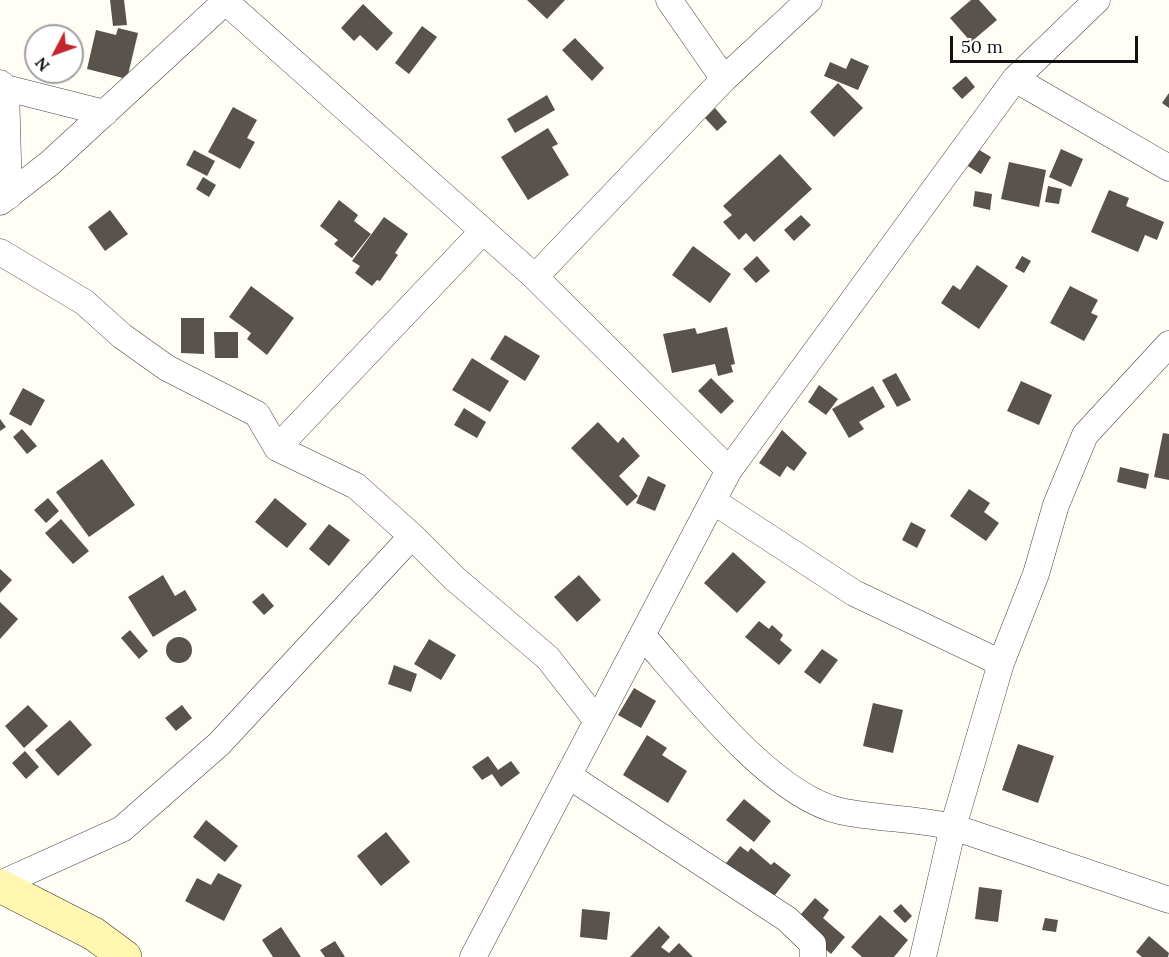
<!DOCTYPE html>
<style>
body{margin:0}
#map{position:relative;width:1169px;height:957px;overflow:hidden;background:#fffdf5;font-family:Lora,serif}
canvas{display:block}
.north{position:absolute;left:24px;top:24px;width:60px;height:60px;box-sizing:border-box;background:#fff;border:2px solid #a0a0a0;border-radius:50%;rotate:229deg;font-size:16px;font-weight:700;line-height:24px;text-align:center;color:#111}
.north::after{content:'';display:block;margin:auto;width:21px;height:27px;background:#c4262e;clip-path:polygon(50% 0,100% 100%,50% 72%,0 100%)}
.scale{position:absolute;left:950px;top:36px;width:188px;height:27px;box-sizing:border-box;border:3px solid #111;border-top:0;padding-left:8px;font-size:18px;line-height:21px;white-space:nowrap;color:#111;-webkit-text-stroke:4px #fff;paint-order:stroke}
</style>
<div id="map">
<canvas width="1169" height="957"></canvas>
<div class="north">N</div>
<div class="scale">50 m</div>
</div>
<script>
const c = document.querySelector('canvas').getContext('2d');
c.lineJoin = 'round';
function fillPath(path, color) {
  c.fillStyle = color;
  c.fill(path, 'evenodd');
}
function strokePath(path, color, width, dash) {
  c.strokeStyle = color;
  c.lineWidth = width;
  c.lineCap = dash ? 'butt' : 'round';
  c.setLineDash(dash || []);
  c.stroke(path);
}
fillPath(new Path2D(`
 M110 0H124L127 25 113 26Z
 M527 0H565L547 19Z
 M971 0H979L997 20 971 42 950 18Z
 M363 4 393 33 377 51 360 35 354 41 341 28Z
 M422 26 437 37 409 74 395 63Z
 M118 28 138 33 127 79 87 69 96 30 116 35Z
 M575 38 604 68 592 81 562 50Z
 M851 58 869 66 858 90 824 76 830 62 846 69Z
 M966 76 975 87 962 99 952 88Z
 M838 83 863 108 834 137 810 112Z
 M1169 93V108L1162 103Z
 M547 95 555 110 515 133 507 119Z
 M233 107 257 120 247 138 255 142 240 169 208 152Z
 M715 108 727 122 717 131 705 118Z
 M548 128 558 144 552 147 569 175 528 200 501 157Z
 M976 148 991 157 981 174 966 165Z
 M1061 149 1083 159 1071 187 1049 177Z
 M194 150 215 161 207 176 186 165Z
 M780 154 812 189 754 242 746 233 739 240 723 222 732 215 723 206Z
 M1009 162 1046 170 1039 207 1001 199Z
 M203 177 216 185 209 197 196 189Z
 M1048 186 1062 189 1059 204 1045 202Z
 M1109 190 1129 198 1126 206 1164 222 1157 240 1145 235 1138 252 1091 232Z
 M975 191 992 194 990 210 973 206Z
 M339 200 358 215 354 221 371 234 352 258 334 244 338 240 320 226Z
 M110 210 128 234 105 251 88 227Z
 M801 215 811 225 794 241 784 230Z
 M384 217 408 234 395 253 398 255 380 281 377 280 372 286 355 273 360 266 352 261Z
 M693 246 731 274 710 303 672 275Z
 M757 256 770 271 756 283 743 269Z
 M1022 256 1031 261 1024 273 1015 268Z
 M977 265 1008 286 979 329 941 303 953 285 960 290Z
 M251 286 294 318 267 355 247 339 251 333 229 317Z
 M1070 286 1098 300 1091 313 1098 316 1084 341 1050 323Z
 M181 318H204V354L181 353Z
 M727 327 735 364 731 365 733 372 718 376 715 364 672 373 663 334 695 328 697 334Z
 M214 332H238V358H215Z
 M505 335 540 356 525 381 490 359Z
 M472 358 509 381 490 412 452 390Z
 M896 373 911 400 897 407 882 380Z
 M711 378 734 401 721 414 698 391Z
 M1021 381 1052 395 1039 425 1007 411Z
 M819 385 838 399 826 415 808 402Z
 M873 386 885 407 859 422 864 429 849 438 832 409Z
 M23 388 45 400 31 426 9 414Z
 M464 408 486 422 477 438 454 425Z
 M0 419 6 427 0 431Z
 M598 422 618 443 623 437 640 456 619 476 638 496 627 506 571 448Z
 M22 429 37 446 27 454 13 437Z
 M782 430 807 453 794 471 787 466 780 477 759 463Z
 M1163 433 1169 434V480L1154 477Z
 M102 459 135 505 89 537 56 492Z
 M1120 467 1149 474 1146 489 1117 482Z
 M648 476 666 485 655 511 636 503Z
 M969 489 990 503 984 512 999 523 986 541 950 516Z
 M48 498 59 511 46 523 34 510Z
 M275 498 307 524 287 548 255 522Z
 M61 519 89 551 73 564 45 533Z
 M911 522 926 530 917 548 902 540Z
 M329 524 350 540 329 566 309 549Z
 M733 552 766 582 737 613 704 583Z
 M0 569 12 580 0 593Z
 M163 575 175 596 185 590 197 610 153 637 128 597Z
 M579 575 601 600 577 622 554 597Z
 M263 593 274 606 264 615 252 602Z
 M0 602 18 619 0 639Z
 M759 621 769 629 772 625 783 635 780 640 792 650 779 665 745 637Z
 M130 630 148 651 139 659 121 638Z
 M166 650a13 13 0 1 1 26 0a13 13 0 1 1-26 0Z
 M429 639 456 655 441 680 414 664Z
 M822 649 838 660 820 684 804 672Z
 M394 665 417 674 411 692 388 684Z
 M634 688 656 701 641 728 618 715Z
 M873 703 903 710 893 753 863 746Z
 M28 705 48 726 24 748 5 726Z
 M182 705 192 718 176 731 165 718Z
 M70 720 92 745 58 776 35 750Z
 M647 735 667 748 662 755 687 771 668 803 623 775Z
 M1018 744 1054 756 1038 803 1002 790Z
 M25 751 39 767 26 779 12 763Z
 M488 756 498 770 511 761 520 773 501 787 492 774 482 780 472 767Z
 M744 799 771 821 754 842 726 820Z
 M206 820 238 846 225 862 193 837Z
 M386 832 410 862 381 886 357 856Z
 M740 846 748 852 751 848 771 865 774 862 791 875 767 905 722 868Z
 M218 873 242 885 224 921 185 901 197 878 211 885Z
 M979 887 1002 890 998 922 975 919Z
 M815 898 829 910 823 918 845 937 831 954 794 922Z
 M901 904 912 916 905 923 893 911Z
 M582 909 610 912 607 940 580 937Z
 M880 915 908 940 894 957H862L851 947Z
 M1045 918 1058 920 1056 932 1042 930Z
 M659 926 670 937 661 947 669 953 679 943 693 957H630Z
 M281 927 301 957H273L262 940Z
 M1149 936 1169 953 1168 957H1142L1136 952Z
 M335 941 345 957H325L320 950Z`), '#5a524d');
const street = new Path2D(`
 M669 0 724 79
 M226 2 535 277 729 470
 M1015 79 1169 168
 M0 83 6 88 105 113
 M6 88 9 196
 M0 202 50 163 227 0
 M0 252 84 302 122 336 167 368 257 414 277 448 356 486 412 536 454 578 548 658 597 721
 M535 277 724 79 809 0
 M277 448 483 231
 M713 501 854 593 1001 663 1036 574 1056 505 1085 435 1169 344
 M643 636C689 688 770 795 840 811 877 819 916 818 953 827L1169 900
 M569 776 787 919 813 944V957
 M0 884 122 829 219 744 412 536
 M473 957 729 470 1015 79 1097 0
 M923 957 953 827 1001 663`);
const secondary = new Path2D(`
 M0 886 94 934 125 957`);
strokePath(street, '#444', 27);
strokePath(secondary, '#333', 34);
strokePath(street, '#fff', 26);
strokePath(secondary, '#fff6b0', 33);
</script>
